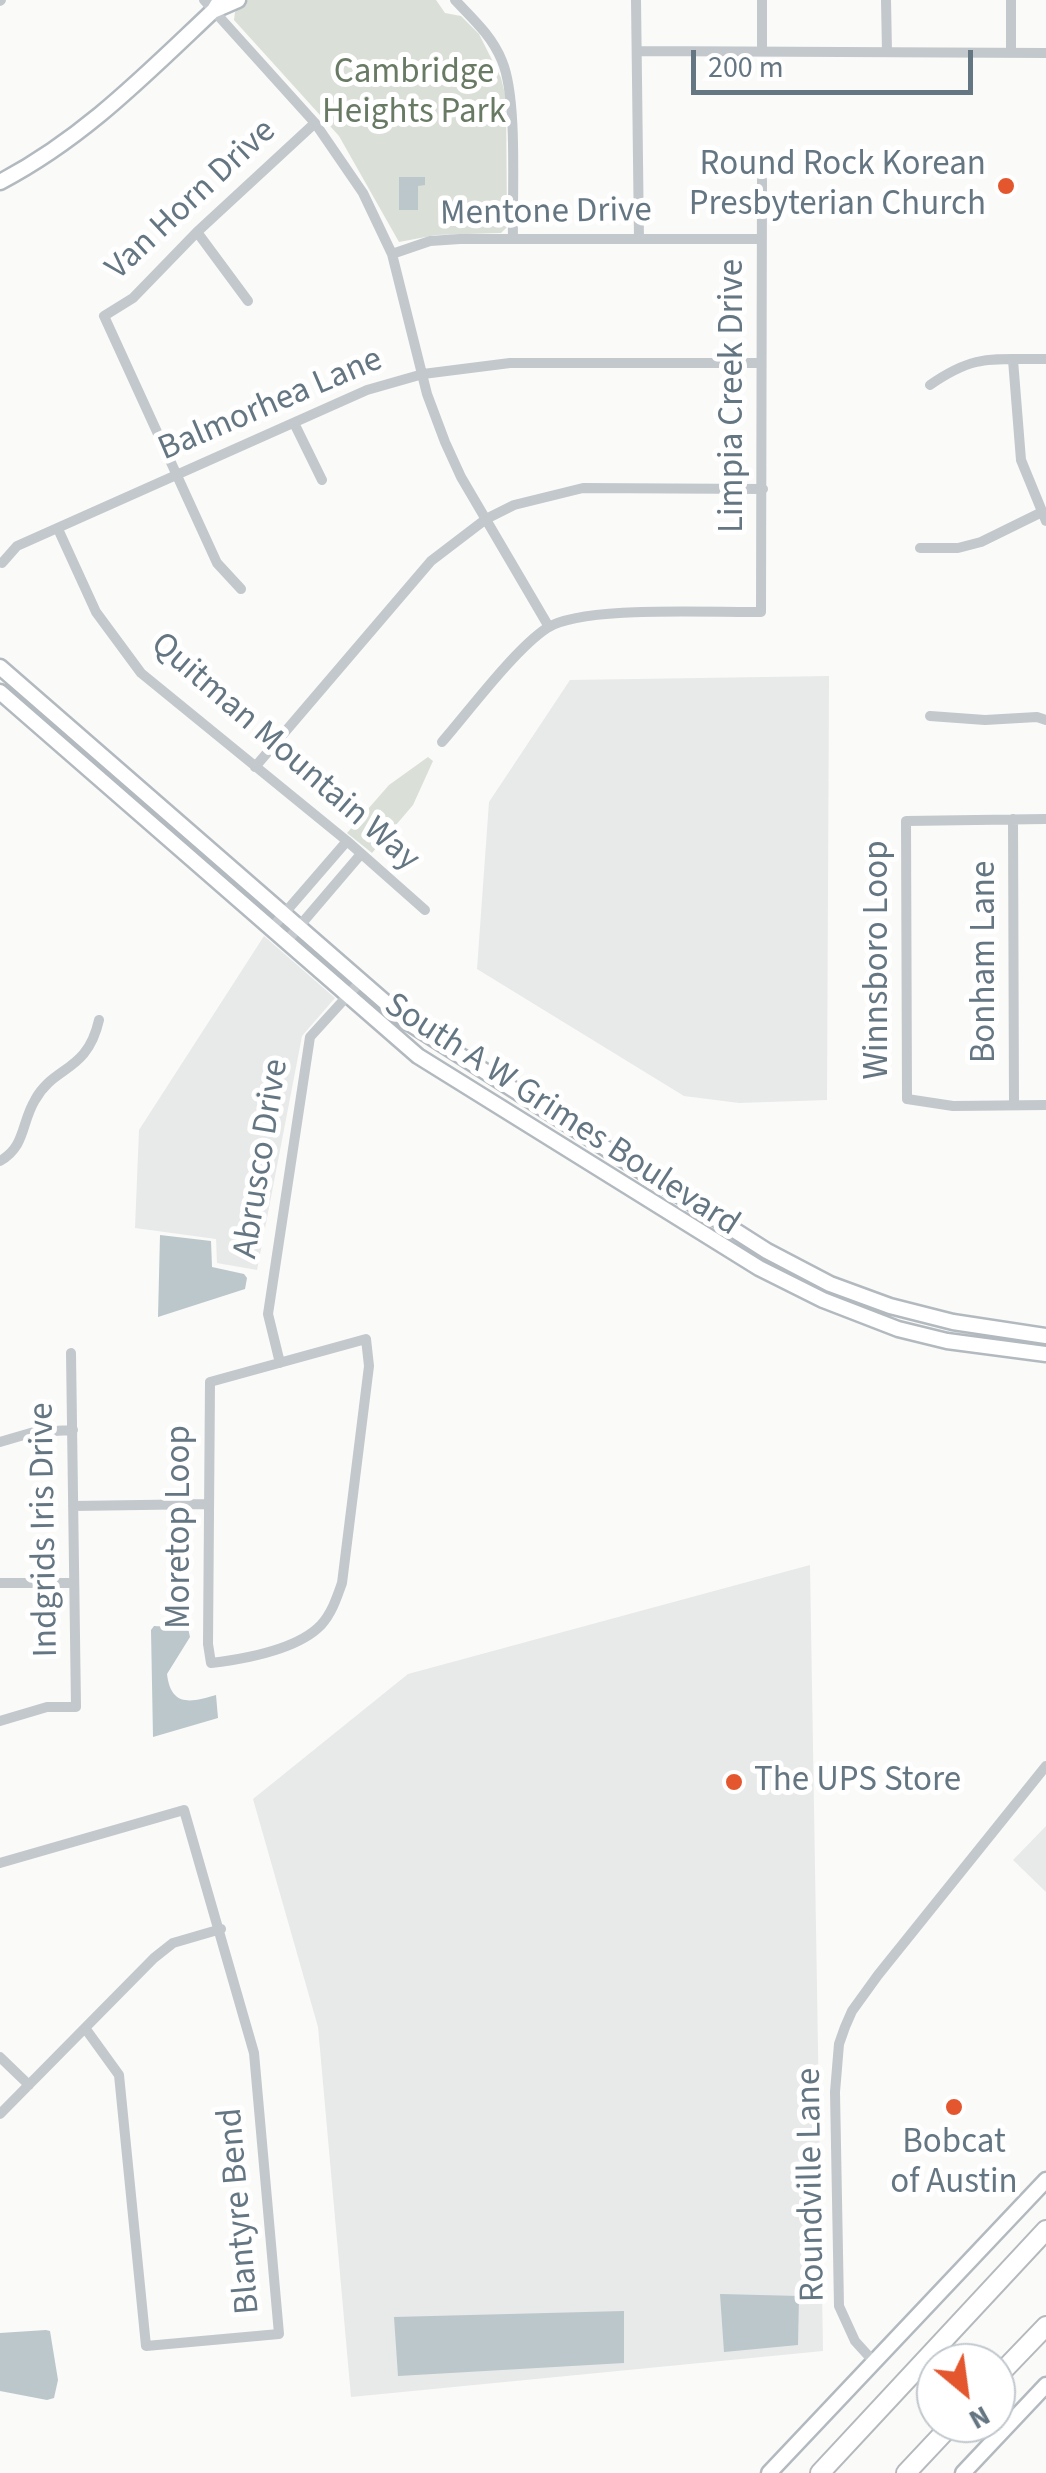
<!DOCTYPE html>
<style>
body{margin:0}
#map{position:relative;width:1046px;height:2473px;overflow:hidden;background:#fafaf8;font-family:"Source Sans 3",sans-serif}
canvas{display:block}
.north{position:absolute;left:916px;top:2343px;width:100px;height:100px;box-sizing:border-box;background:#fff;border:2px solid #c1c8cd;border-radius:50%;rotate:151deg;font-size:28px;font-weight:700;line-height:40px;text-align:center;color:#657683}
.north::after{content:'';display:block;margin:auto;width:35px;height:45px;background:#e4572e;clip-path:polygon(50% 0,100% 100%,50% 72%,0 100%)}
.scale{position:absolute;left:691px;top:50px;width:282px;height:45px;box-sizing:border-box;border:5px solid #657683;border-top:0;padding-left:12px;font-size:30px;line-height:35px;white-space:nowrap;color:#657683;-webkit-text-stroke:8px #fff;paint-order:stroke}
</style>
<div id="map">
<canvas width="1046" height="2473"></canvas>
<div class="north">N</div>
<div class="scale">200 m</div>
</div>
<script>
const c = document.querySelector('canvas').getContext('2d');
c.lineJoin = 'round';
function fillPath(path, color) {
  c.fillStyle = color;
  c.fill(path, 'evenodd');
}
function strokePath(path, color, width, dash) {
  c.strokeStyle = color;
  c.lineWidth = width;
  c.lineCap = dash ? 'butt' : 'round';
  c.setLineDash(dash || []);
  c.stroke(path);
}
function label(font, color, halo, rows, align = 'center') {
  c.font = font + ' "Source Sans 3",sans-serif';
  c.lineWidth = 10;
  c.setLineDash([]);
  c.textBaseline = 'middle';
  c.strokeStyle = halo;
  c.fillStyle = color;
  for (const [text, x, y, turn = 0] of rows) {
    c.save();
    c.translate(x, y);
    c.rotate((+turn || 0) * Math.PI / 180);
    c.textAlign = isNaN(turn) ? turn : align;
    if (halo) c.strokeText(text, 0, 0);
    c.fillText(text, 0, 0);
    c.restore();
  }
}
fillPath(new Path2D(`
 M829 676 827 1100 739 1103 684 1096 477 969 489 802 570 680Z
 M264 936 335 998 302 1036 257 1270 217 1263 216 1239 135 1228 139 1130Z
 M810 1565 823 2351 351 2397 318 2027 253 1799 408 1674Z
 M1046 1826V1892L1013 1860Z`), '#e8e9e9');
fillPath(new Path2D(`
 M248 0H436L445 13 461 16 479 34 501 78 506 98 507 227 501 233 436 235 399 242 339 136 234 20 235 12Z
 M428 757 433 761 413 805 372 853 347 833 389 785Z`), '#dadfd7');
fillPath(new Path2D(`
 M399 177H425V185L418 186V210H399Z
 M160 1235 211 1241 212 1267 244 1274 247 1278 245 1289 158 1317Z
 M154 1626 188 1628 190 1637 167 1674C171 1708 192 1702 216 1695L218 1718 153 1737 151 1630Z
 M720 2294 799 2296 798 2345 724 2352Z
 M624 2311V2363L398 2376 394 2317Z
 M46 2330 50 2331 58 2380 54 2398 47 2400 0 2391V2333Z`), '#bbc7cb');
const secondary = new Path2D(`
 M215 10 238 0
 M0 182C84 138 145 75 214 10L220 0
 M0 667 409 1023 767 1251 830 1284 890 1306 953 1322 1046 1336
 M0 692 418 1056 759 1268 823 1300 898 1329 947 1341 1046 1354
 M769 2473 1046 2180
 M963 2473 1046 2385`);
const highway = new Path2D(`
 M996 2378 1046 2326
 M820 2473 1046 2230
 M906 2473 953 2423`);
strokePath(secondary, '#b3babf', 19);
strokePath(highway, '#b4b9bd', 22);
strokePath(new Path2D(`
 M204 0 315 123 363 193 392 254 427 394 445 442 461 477 549 627
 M455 0C473 19 492 36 502 61 518 99 512 193 513 238
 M636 0 639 239
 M886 0 887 52
 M1011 0V52
 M0 1 1 0
 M637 51 1046 53
 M762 51V0
 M197 232 248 301
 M392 254 430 241 460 239H762
 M1013 360 1021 460 1046 521
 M930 385C976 353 992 360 1046 359
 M294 423 322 480
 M58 529 96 612 141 673 347 841 425 910
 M920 548H958L981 542 1040 513
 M2 563 17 546 367 390 423 374 510 363H761
 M241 589 217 563 104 316 133 298 197 232 315 123
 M930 716 985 720 1037 717 1046 720
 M442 742C469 711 515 649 547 628 583 605 713 613 761 612L762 180
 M255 767 431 561 486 519 514 505 583 488 763 489
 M1013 819 1014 1105
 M1046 819 906 821 907 1099 953 1106 1046 1105
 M270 930 347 841
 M285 943 361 854
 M0 1161C26 1146 21 1123 35 1100 54 1065 87 1073 99 1020
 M366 1339 369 1366 342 1583C337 1597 332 1613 321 1625 297 1650 244 1659 211 1663L208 1644 210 1382Z
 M280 1363 268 1314 310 1037 361 981
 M0 1442 34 1432 73 1430
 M73 1506 208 1504
 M0 1583H74
 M0 1721 47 1707H76L71 1353
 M0 1863 184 1810 254 2053 279 2334 146 2346 119 2075 85 2028
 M0 2057 29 2085
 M0 2114 154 1958 173 1943 221 1929
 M874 2362 855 2341 839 2306 835 2092 839 2044 845 2027 852 2011 878 1975 1046 1766`), '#c3c8cc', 10);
strokePath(secondary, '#fff', 14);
strokePath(highway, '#fff', 18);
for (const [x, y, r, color] of [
 [1006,186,10,"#e4572e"],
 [734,1782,10,"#e4572e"],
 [954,2107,10,"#e4572e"]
]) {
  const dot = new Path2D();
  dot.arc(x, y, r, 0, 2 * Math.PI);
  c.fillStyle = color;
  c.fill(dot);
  strokePath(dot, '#fff', 4);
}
label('35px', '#687a64', '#fff', [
 ["Cambridge",414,74],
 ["Heights Park",414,114]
]);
label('35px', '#657683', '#fff', [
 ["Round Rock Korean",986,166],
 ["Presbyterian Church",986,206],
 ["The UPS Store",754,1782,"left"],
 ["Bobcat",954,2144,"center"],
 ["of Austin",954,2184,"center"]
], 'right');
label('35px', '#657683', '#fff', [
 ["Van Horn Drive",192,201,-43],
 ["Mentone Drive",546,214,-1],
 ["Limpia Creek Drive",734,396,-90],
 ["Balmorhea Lane",271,406,-23],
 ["Quitman Mountain Way",284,753,41],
 ["Winnsboro Loop",879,960,-90],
 ["Bonham Lane",986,962,-90],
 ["South A W Grimes Boulevard",561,1116,33],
 ["Abrusco Drive",263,1159,-81],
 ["Moretop Loop",181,1527,-90],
 ["Indgrids Iris Drive",46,1530,-91],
 ["Roundville Lane",813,2185,-91],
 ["Blantyre Bend",241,2211,-95]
]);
</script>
